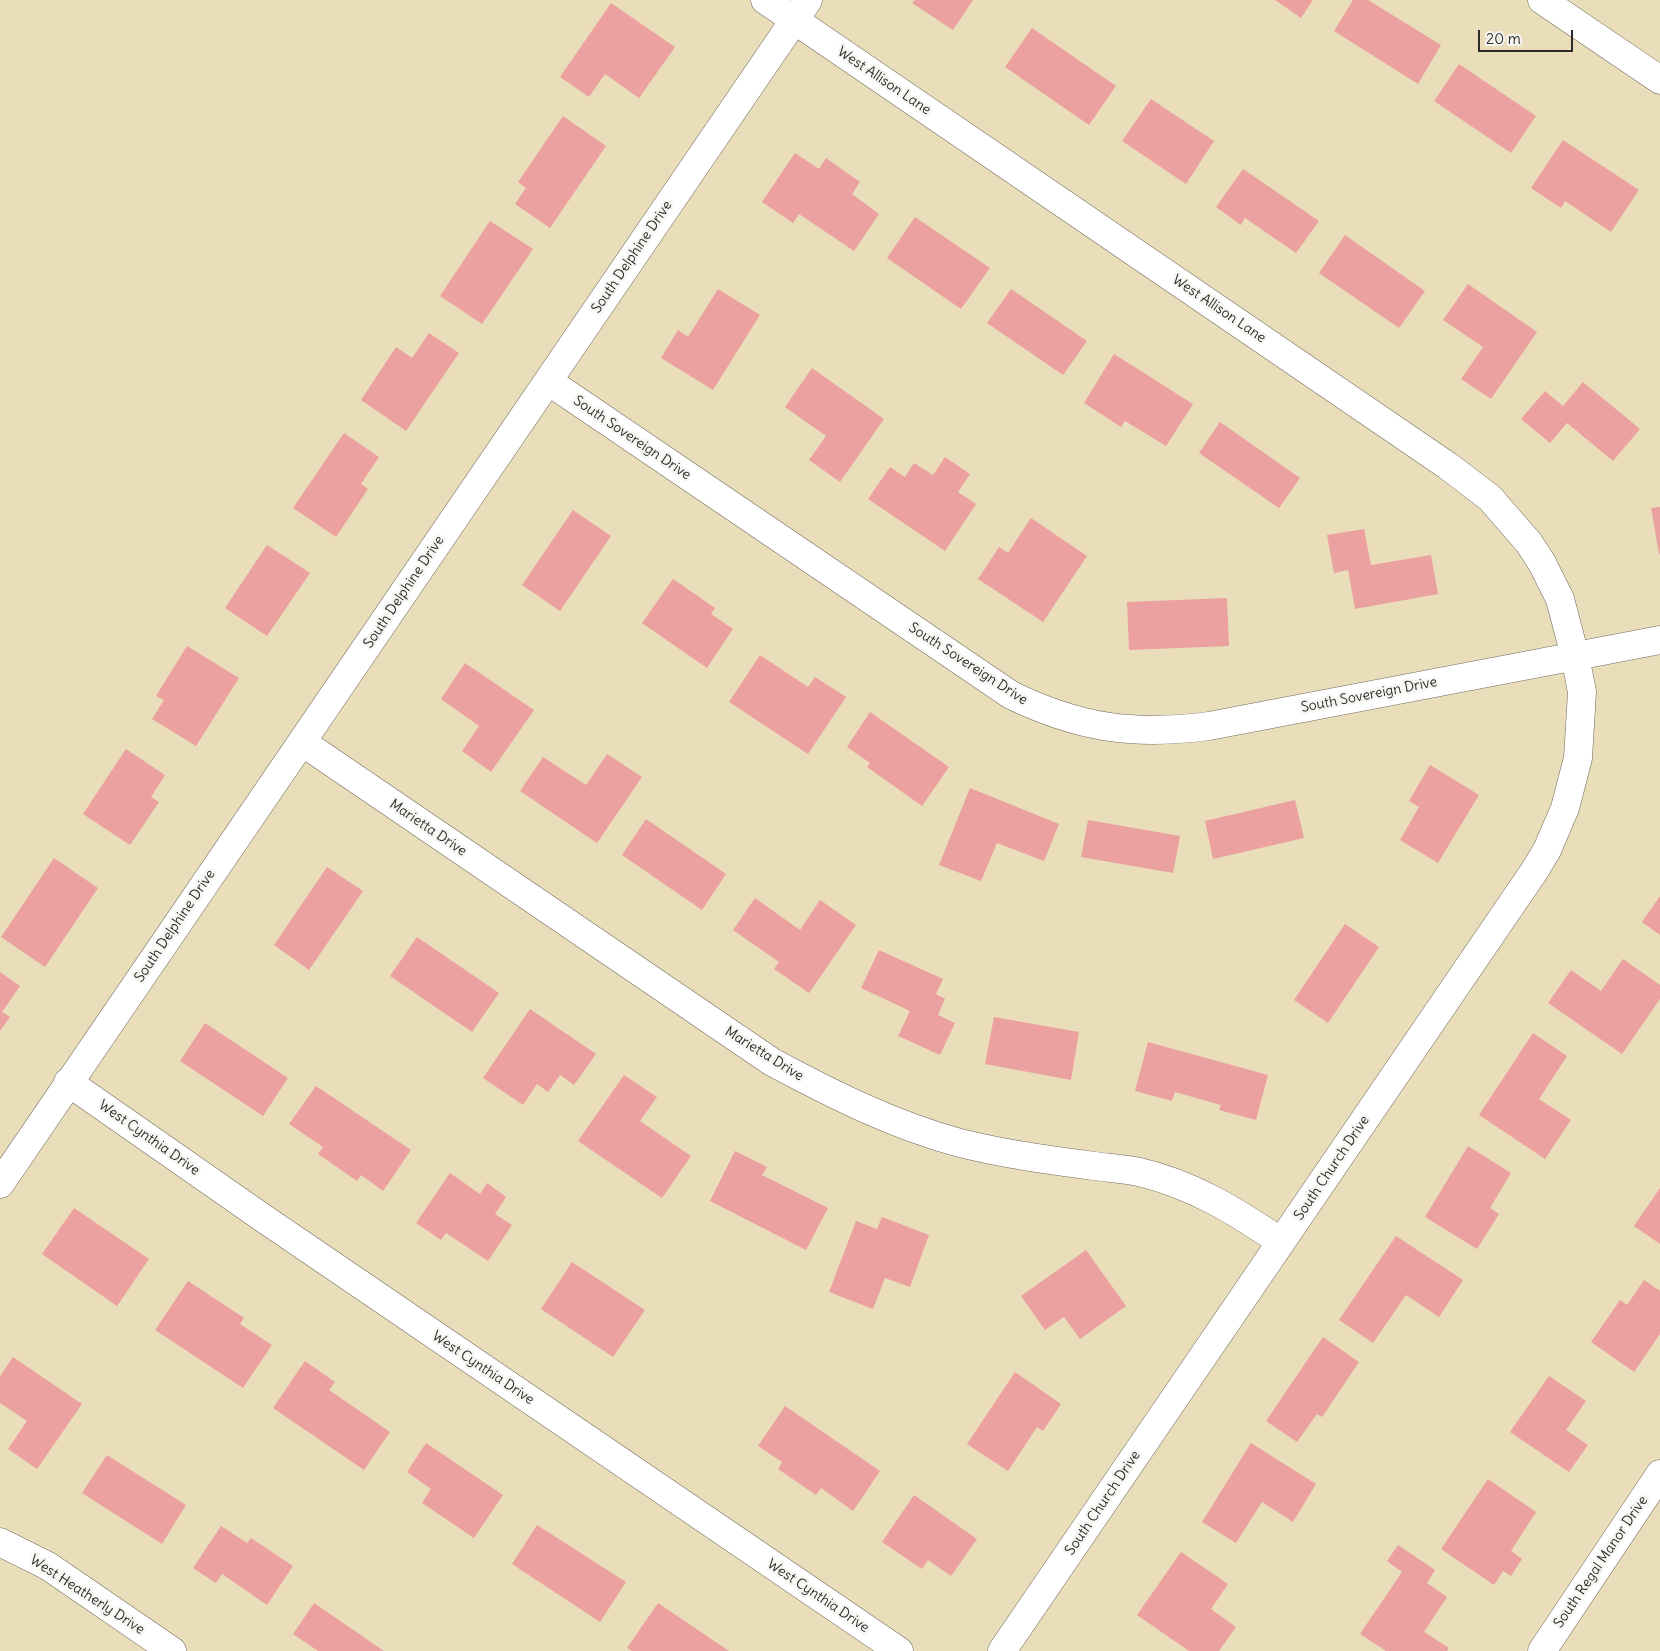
<!DOCTYPE html>
<style>
body{margin:0}
#map{position:relative;width:1660px;height:1651px;overflow:hidden;background:#eadeba;font-family:Delius,sans-serif}
canvas{display:block}
.scale{position:absolute;left:1478px;top:30px;width:95px;height:22px;box-sizing:border-box;border:2px solid #2b2b2b;border-top:0;padding-left:6px;font-size:15px;line-height:18px;white-space:nowrap;color:#2b2b2b;-webkit-text-stroke:4px #f6f6f2;paint-order:stroke}
</style>
<div id="map">
<canvas width="1660" height="1651"></canvas>
<div class="scale">20 m</div>
</div>
<script>
const c = document.querySelector('canvas').getContext('2d');
c.lineJoin = 'round';
function fillPath(path, color) {
  c.fillStyle = color;
  c.fill(path, 'evenodd');
}
function strokePath(path, color, width, dash) {
  c.strokeStyle = color;
  c.lineWidth = width;
  c.lineCap = dash ? 'butt' : 'round';
  c.setLineDash(dash || []);
  c.stroke(path);
}
function label(font, color, halo, rows, align = 'center') {
  c.font = font + ' Delius,sans-serif';
  c.lineWidth = 5;
  c.setLineDash([]);
  c.textBaseline = 'middle';
  c.strokeStyle = halo;
  c.fillStyle = color;
  for (const [text, x, y, turn = 0] of rows) {
    c.save();
    c.translate(x, y);
    c.rotate((+turn || 0) * Math.PI / 180);
    c.textAlign = isNaN(turn) ? turn : align;
    if (halo) c.strokeText(text, 0, 0);
    c.fillText(text, 0, 0);
    c.restore();
  }
}
fillPath(new Path2D(`
 M915 0H973L953 30 912 3Z
 M1275 0H1313L1301 18Z
 M1353 0H1368L1441 45 1418 84 1334 31Z
 M611 3 675 47 639 98 605 74 589 97 560 77Z
 M1032 28 1116 86 1089 125 1005 67Z
 M1459 64 1536 116 1511 153 1434 101Z
 M1151 99 1214 141 1186 184 1122 141Z
 M563 116 606 146 550 228 515 204 526 188 518 182Z
 M1563 140 1639 190 1611 232 1565 201 1561 208 1531 188Z
 M795 153 819 169 826 158 860 182 852 194 879 214 854 251 799 214 793 223 762 202Z
 M1243 169 1319 221 1296 253 1245 218 1241 225 1216 207Z
 M915 217 990 268 961 309 887 258Z
 M490 221 533 249 482 324 440 296Z
 M1345 235 1425 291 1399 328 1319 273Z
 M1468 284 1537 332 1491 399 1461 379 1483 347 1443 320Z
 M718 289 760 315 713 390 661 358 678 330 688 337Z
 M1011 289 1087 341 1063 375 987 323Z
 M429 333 459 353 406 431 361 400 396 347 412 358Z
 M1114 354 1193 404 1166 446 1125 421 1121 427 1084 403Z
 M812 368 884 419 840 482 809 460 826 436 785 407Z
 M1583 382 1640 429 1613 461 1567 423 1550 443 1521 419 1545 391 1563 406Z
 M1220 422 1300 478 1279 508 1199 453Z
 M344 433 379 457 361 484 368 489 336 537 293 508Z
 M945 457 970 474 958 492 976 504 945 551 868 499 890 467 905 477 914 463 933 475Z
 M1660 507V554H1659L1651 508Z
 M573 510 611 536 560 611 522 585Z
 M1031 518 1087 556 1043 622 978 579 999 547 1008 553Z
 M1364 529 1371 565 1431 555 1438 594 1355 609 1348 570 1334 573 1327 535Z
 M267 545 310 573 267 636 225 608Z
 M673 579 715 608 711 614 733 629 707 668 642 623Z
 M1227 598 1229 646 1129 650 1127 602Z
 M187 646 239 678 196 746 152 719 164 700 156 696Z
 M760 655 808 687 815 677 846 697 808 754 729 702Z
 M465 663 534 710 491 772 462 751 479 726 441 699Z
 M870 712 949 767 922 806 867 767 870 763 847 747Z
 M126 749 165 775 151 797 159 802 130 845 83 814Z
 M607 754 642 777 597 843 520 791 543 757 586 785Z
 M1430 765 1479 795 1438 863 1400 840 1419 807 1409 801Z
 M970 788 1059 824 1044 861 997 843 981 881 939 865Z
 M1295 800 1304 838 1213 859 1205 821Z
 M646 819 726 874 702 910 622 855Z
 M1088 820 1180 836 1173 873 1081 857Z
 M54 858 98 888 45 967 1 937Z
 M327 867 363 891 309 970 274 945Z
 M1660 896V935L1642 922Z
 M755 898 800 930 820 900 856 925 809 993 774 969 779 962 733 930Z
 M1345 924 1379 947 1328 1023 1294 1000Z
 M417 937 499 993 472 1032 390 976Z
 M879 950 943 979 936 994 945 999 938 1015 955 1023 940 1055 898 1036 910 1011 861 988Z
 M1623 959 1660 985V999L1622 1054 1548 1003 1571 970 1601 991Z
 M0 972 20 986 2 1012 10 1017 0 1031Z
 M530 1009 596 1054 574 1085 560 1075 548 1092 537 1084 523 1105 483 1078Z
 M994 1017 1079 1032 1071 1080 985 1064Z
 M205 1023 288 1078 263 1116 180 1061Z
 M1533 1033 1567 1056 1539 1099 1571 1120 1545 1159 1479 1115Z
 M1148 1042 1268 1075 1256 1120 1219 1110 1221 1105 1175 1092 1172 1101 1135 1091Z
 M624 1075 657 1097 640 1121 691 1156 662 1198 578 1141Z
 M316 1086 411 1150 383 1191 361 1175 357 1181 318 1154 323 1147 289 1124Z
 M1468 1146 1511 1173 1490 1208 1499 1214 1477 1249 1425 1217Z
 M735 1151 767 1167 762 1175 828 1208 806 1250 710 1201Z
 M450 1173 480 1194 487 1183 506 1197 495 1214 512 1225 488 1261 446 1233 441 1240 416 1223Z
 M1660 1188V1244L1634 1226Z
 M74 1208 149 1259 117 1306 42 1254Z
 M882 1217 929 1235 910 1287 885 1278 873 1309 829 1292 856 1221 877 1229Z
 M1396 1236 1463 1280 1439 1317 1406 1295 1373 1343 1339 1320Z
 M1086 1250 1126 1306 1080 1339 1064 1317 1045 1330 1021 1296Z
 M572 1262 645 1310 613 1357 541 1309Z
 M1644 1280 1660 1291V1334L1634 1372 1591 1342 1620 1300 1627 1305Z
 M188 1281 244 1318 240 1324 272 1345 243 1388 155 1330Z
 M1323 1337 1359 1362 1322 1417 1317 1414 1297 1442 1266 1421Z
 M13 1357 82 1404 37 1469 8 1449 27 1421 0 1403V1376Z
 M305 1361 335 1382 329 1390 390 1432 364 1470 273 1408Z
 M1015 1372 1061 1404 1043 1431 1037 1427 1008 1471 967 1444Z
 M1549 1376 1586 1401 1566 1430 1588 1445 1569 1472 1510 1432Z
 M785 1406 880 1471 853 1511 821 1488 816 1495 778 1469 782 1462 758 1446Z
 M426 1443 503 1495 474 1538 422 1503 431 1489 407 1472Z
 M1251 1443 1316 1484 1293 1522 1262 1502 1236 1543 1202 1522Z
 M107 1455 186 1505 162 1544 82 1493Z
 M1488 1479 1536 1512 1511 1551 1522 1559 1511 1576 1503 1571 1494 1585 1441 1549Z
 M914 1495 977 1539 951 1576 928 1560 922 1569 882 1542Z
 M537 1525 626 1582 600 1622 512 1564Z
 M221 1526 247 1543 251 1538 293 1566 267 1605 222 1574 216 1583 193 1568Z
 M1398 1545 1435 1570 1427 1583 1447 1597 1424 1632 1449 1648 1447 1651H1386L1360 1634 1402 1572 1387 1561Z
 M1181 1552 1228 1584 1211 1609 1236 1627 1219 1651H1189L1137 1615Z
 M314 1603 384 1651H318L293 1634Z
 M658 1603 729 1651H632L627 1648Z`), '#eaa19f');
const minor = new Path2D(`
 M765 0 1448 466 1490 498 1529 543 1542 563 1560 599 1575 656 1582 692 1578 758 1565 808 1547 850 1535 870 1002 1651
 M1542 0 1660 80
 M548 381 1011 695C1079 728 1134 736 1209 726L1660 640
 M302 742 772 1062C832 1094 893 1125 960 1143 1004 1154 1049 1160 1094 1166 1109 1168 1124 1169 1139 1172 1192 1184 1237 1212 1281 1242
 M68 1082 263 1218 899 1651
 M0 1184 808 0
 M0 1542 48 1566 172 1651
 M1542 1651 1660 1474`);
strokePath(minor, '#6e6a5d', 29);
strokePath(minor, '#fff', 28);
label('14px', '#2b2b2b', '#f6f6f2', [
 ["West Allison Lane",884,81,34],
 ["South Delphine Drive",632,257,-56],
 ["West Allison Lane",1219,309,34],
 ["South Sovereign Drive",632,438,34],
 ["South Delphine Drive",404,592,-56],
 ["South Sovereign Drive",968,664,33],
 ["South Sovereign Drive",1369,695,-11],
 ["Marietta Drive",428,828,34],
 ["South Delphine Drive",175,926,-56],
 ["Marietta Drive",764,1054,32],
 ["West Cynthia Drive",149,1138,35],
 ["South Church Drive",1332,1168,-56],
 ["West Cynthia Drive",483,1368,34],
 ["South Church Drive",1103,1503,-56],
 ["South Regal Manor Drive",1601,1562,-56],
 ["West Heatherly Drive",87,1595,33],
 ["West Cynthia Drive",818,1596,34]
]);
</script>
